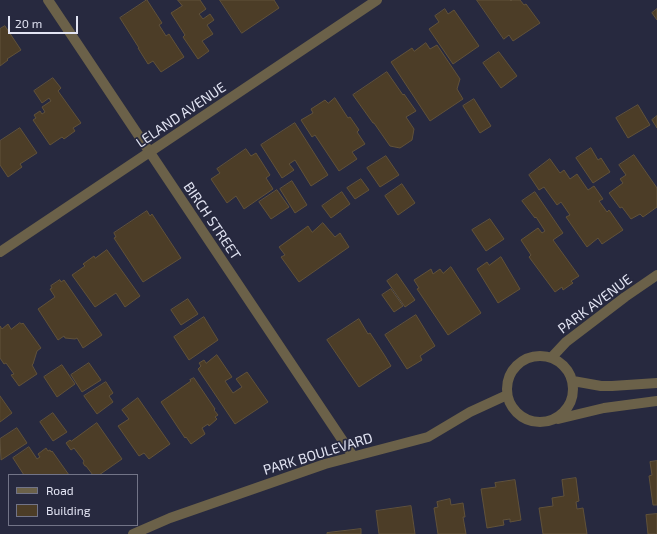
<!DOCTYPE html>
<style>
body{margin:0}
#map{position:relative;width:657px;height:534px;overflow:hidden;background:#27293f;font-family:"Exo 2",sans-serif}
canvas{display:block}
.legend{position:absolute;left:8px;top:474px;width:130px;height:52px;box-sizing:border-box;background:#27293f;border:1px solid #727487;margin:0;padding:5px 7px;list-style:none;font-size:12px;color:#e2e4f3}
.legend li{display:flex;align-items:center;gap:8px;height:20px}
.legend b{width:20px;border:1px solid #727487}
.scale{position:absolute;left:8px;top:16px;width:70px;height:18px;box-sizing:border-box;border:2px solid #e2e4f3;border-top:0;padding-left:5px;font-size:12px;line-height:14px;white-space:nowrap;color:#e2e4f3;-webkit-text-stroke:3px #27293f;paint-order:stroke}
</style>
<div id="map">
<canvas width="657" height="534"></canvas>
<ul class="legend">
<li><b style="height:5px;background:#6b6149"></b>Road</li>
<li><b style="height:11px;background:#4c3d27"></b>Building</li>
</ul>
<div class="scale">20 m</div>
</div>
<script>
const c = document.querySelector('canvas').getContext('2d');
c.lineJoin = 'round';
function fillPath(path, color) {
  c.fillStyle = color;
  c.fill(path, 'evenodd');
}
function strokePath(path, color, width, dash) {
  c.strokeStyle = color;
  c.lineWidth = width;
  c.lineCap = dash ? 'butt' : 'round';
  c.setLineDash(dash || []);
  c.stroke(path);
}
function label(font, color, halo, rows, align = 'center') {
  c.font = font + ' "Exo 2",sans-serif';
  c.lineWidth = 3.5;
  c.setLineDash([]);
  c.textBaseline = 'middle';
  c.strokeStyle = halo;
  c.fillStyle = color;
  for (const [text, x, y, turn = 0] of rows) {
    c.save();
    c.translate(x, y);
    c.rotate((+turn || 0) * Math.PI / 180);
    c.textAlign = isNaN(turn) ? turn : align;
    if (halo) c.strokeText(text, 0, 0);
    c.fillText(text, 0, 0);
    c.restore();
  }
}
const building = new Path2D(`
 M147 0 162 23 159 25 166 36 169 34 184 57 161 72 153 61 148 64 138 48H139L120 18Z
 M178 0H200L206 9 199 14 203 19 210 14 214 20 207 25 213 34 202 41 209 51 198 59 183 37 185 35 171 13 182 6Z
 M220 0H274L279 8 242 33Z
 M477 0H510L511 1 512 0H520L524 5 526 4 540 23 513 41 509 35 504 39Z
 M445 9 448 14 454 10 479 46 453 64 429 29 439 22 435 16Z
 M657 9V20L652 13Z
 M5 26 21 50 7 59 8 60 0 66V29Z
 M426 43 430 49 437 45 460 79 457 89 463 99 430 121 391 62 412 48 414 51Z
 M499 52 517 76 501 88 483 63Z
 M387 72 403 95 404 94 416 111 406 117 414 129 412 140 400 148 390 146 374 123H373L353 95Z
 M53 78 61 88 58 91 81 123 73 128 75 131 64 139 62 137 50 145 33 120 36 118 34 115 40 111 42 114 45 112 42 107 51 101 49 98 42 103 34 91Z
 M335 98 348 118 350 117 359 130 357 132 365 144 352 152 357 159 339 171 315 135 312 137 301 120 313 113 311 109 325 100 328 103Z
 M474 99 491 126 480 133 463 106Z
 M638 105 650 125 628 138 616 118Z
 M657 116V128L652 120Z
 M295 123 328 175 311 186 295 160 289 164 294 170 282 178 261 145Z
 M20 128 37 153 20 164 22 167 8 177 0 165V141Z
 M591 148 598 160 601 158 610 172 593 183 576 158Z
 M246 149 251 156 256 153 270 175 266 178 273 189 244 209 236 196 227 203 211 179 220 173 217 169Z
 M634 155 657 188V207L643 217 640 214 631 219 622 207 620 208 609 193 623 183 620 179 626 175 619 165Z
 M386 156 399 175 380 187 367 168Z
 M550 159 560 173 564 170 570 179 577 174 588 190 594 186 603 199 599 201 607 212 609 210 623 230 602 244 598 238 587 247 566 217 570 215 561 202 557 205 544 187 539 190 529 175Z
 M361 179 369 190 355 199 347 188Z
 M292 181 307 205 295 213 280 189Z
 M402 184 415 203 398 215 385 196Z
 M277 190 289 207 271 219 259 202Z
 M342 192 350 204 331 218 322 206Z
 M535 192 563 233 553 240 579 276 571 281 573 283 563 290 562 287 555 292 529 257 531 255 521 240 538 228 542 233 545 231 536 217 535 218 522 201Z
 M147 211 150 216 152 214 181 258 143 282 114 238 116 237 114 233Z
 M490 219 504 239 486 251 472 230Z
 M323 223 335 237 340 233 349 247 299 282 281 257 285 255 279 247 308 226 312 232Z
 M107 250 140 296 125 307 116 293 95 307 72 275 85 266 83 264 94 256 95 258Z
 M501 257 520 289 498 303 477 269 487 262 489 265Z
 M451 267 481 313 448 335 417 289 419 288 414 280 431 269 433 274 440 269 443 273Z
 M397 274 415 300 405 307 387 281Z
 M60 280 61 282 64 280 102 335 83 348 77 338 75 339 65 338 64 336 58 340 38 309 55 297 50 289 52 288 51 286Z
 M391 289 403 306 394 312 382 295Z
 M188 299 198 314 181 325 171 310Z
 M416 315 435 346 420 356 422 360 407 369 385 335Z
 M204 317 218 340 189 360 174 337Z
 M359 319 368 334 370 333 385 356 391 366 359 387 327 340Z
 M20 323 22 324 23 323 41 348 37 351 33 364 32 365 37 374 19 386 11 375 14 374 6 363 4 364 0 358V326L2 329 8 324 11 329Z
 M217 355 232 377 225 381 233 393 242 387 236 379 247 372 268 402 235 424 198 369 201 366 199 363 204 360 206 363Z
 M89 363 101 380 82 392 71 375Z
 M62 365 75 384 57 397 44 377Z
 M194 378 215 409 214 410 218 415 215 417 217 419 209 426 208 424 202 428 205 434 191 444 186 437 185 438 161 402 191 381 190 380Z
 M106 382 113 393 109 396 113 402 97 414 84 396Z
 M0 396 12 413 0 422Z
 M138 398 170 444 149 459 144 453 139 456 118 426 129 419 122 410Z
 M53 413 67 432 53 441 40 422Z
 M97 423 122 459 99 475H93L86 466H85L83 463 84 461 74 448 71 450 66 443 70 440 71 441Z
 M17 428 27 443 1 460 0 439Z
 M29 447 37 459 40 457 38 454 46 448 48 451 50 450 51 452 52 451 69 475H24L13 458Z
 M657 461V505H653L649 476 652 475 650 462Z
 M576 478 579 501 576 502 577 509 583 508 587 534H543L539 508 553 506 552 498 564 496 562 480Z
 M515 480 521 520 510 522V519L503 520 504 525 487 528 481 489 496 487 495 483Z
 M450 499 451 505 463 503 465 517H463L466 534H438L434 508 438 507 437 502Z
 M411 506 415 534H379L376 511Z
 M657 514V534H648L646 515Z
 M361 529V534H327V533Z`);
fillPath(building, '#4c3d27');
strokePath(building, '#61523a', 1);
strokePath(new Path2D(`
 M48 0 167 178 353 456
 M0 252 377 0
 M507 389a33 33 0 1 1 66 0a33 33 0 1 1-66 0Z
 M552 357 566 342 625 297 657 275
 M573 381 601 386H612L657 383
 M558 419 604 408 657 401
 M133 534 170 518 325 464 428 437 470 412 507 395`), '#6b6149', 10);
label('14px', '#e2e4f3', '#27293f', [
 ["LELAND AVENUE",181,115,-34],
 ["BIRCH STREET",212,221,56],
 ["PARK AVENUE",595,304,-37],
 ["PARK BOULEVARD",318,454,-17]
]);
</script>
